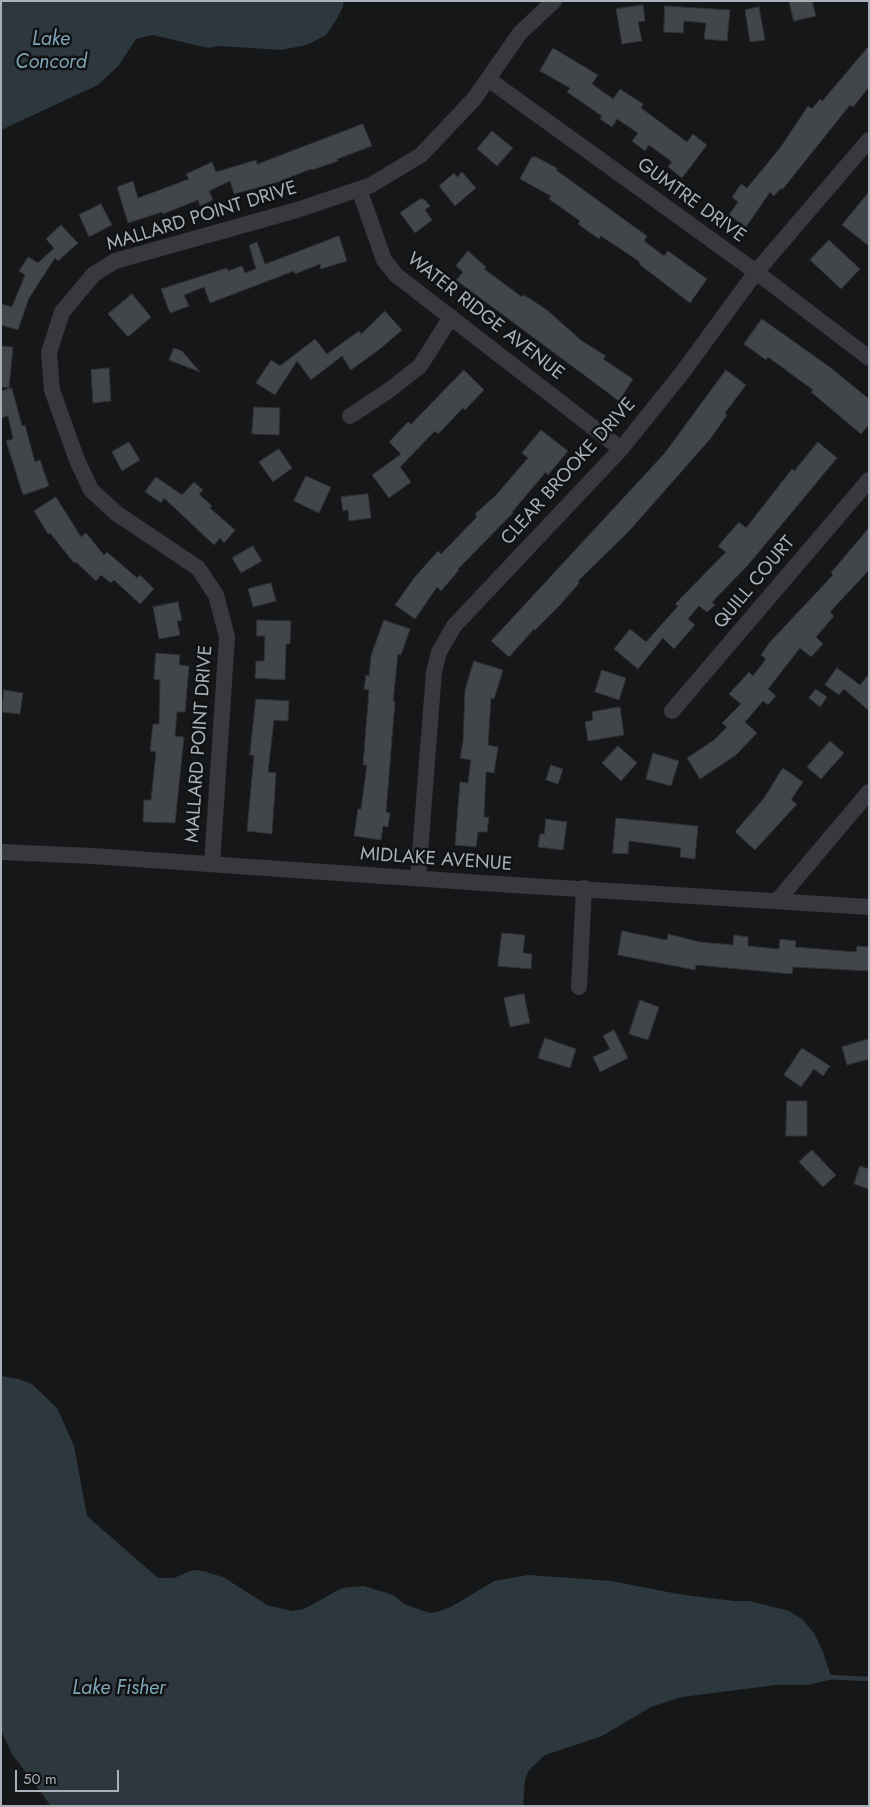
<!DOCTYPE html>
<style>
body{margin:0}
#map{position:relative;width:870px;height:1807px;overflow:hidden;background:#161719;font-family:Jost,sans-serif}
canvas{display:block}
.frame{position:absolute;inset:0;border:2px solid #a8b0b9;pointer-events:none}
.scale{position:absolute;left:15px;top:1770px;width:104px;height:22px;box-sizing:border-box;border:2px solid #a8b0b9;border-top:0;padding-left:6px;font-size:15px;line-height:18px;white-space:nowrap;color:#a8b0b9;-webkit-text-stroke:4px #111214;paint-order:stroke}
</style>
<div id="map">
<canvas width="870" height="1807"></canvas>
<div class="frame"></div>
<div class="scale">50 m</div>
</div>
<script>
const c = document.querySelector('canvas').getContext('2d');
c.lineJoin = 'round';
function fillPath(path, color) {
  c.fillStyle = color;
  c.fill(path, 'evenodd');
}
function strokePath(path, color, width, dash) {
  c.strokeStyle = color;
  c.lineWidth = width;
  c.lineCap = dash ? 'butt' : 'round';
  c.setLineDash(dash || []);
  c.stroke(path);
}
function label(font, color, halo, rows, align = 'center') {
  c.font = font + ' Jost,sans-serif';
  c.lineWidth = 5;
  c.setLineDash([]);
  c.textBaseline = 'middle';
  c.strokeStyle = halo;
  c.fillStyle = color;
  for (const [text, x, y, turn = 0] of rows) {
    c.save();
    c.translate(x, y);
    c.rotate((+turn || 0) * Math.PI / 180);
    c.textAlign = isNaN(turn) ? turn : align;
    if (halo) c.strokeText(text, 0, 0);
    c.fillText(text, 0, 0);
    c.restore();
  }
}
fillPath(new Path2D(`
 M1 1H343V7L335 22 326 35 307 45 281 50 219 46 208 48 153 35 136 39 119 65 98 85 1 130Z
 M1 1376 19 1379 32 1384 57 1408 74 1446 87 1516 158 1578H174L193 1570 203 1571 223 1577 267 1605 292 1611 304 1609 342 1588 364 1586 393 1595 406 1605 430 1613 437 1612 451 1607 494 1581 528 1575 612 1581 678 1594 734 1601H750L789 1611 802 1619 814 1633 823 1652 832 1679 809 1685H776L682 1697 651 1707 602 1736 545 1755 529 1770 525 1780 523 1806H51L12 1754 1 1730Z`), '#2c383d');
strokePath(new Path2D(`
 M828 1677 869 1679`), '#2c383d', 4.5);
const building = new Path2D(`
 M789 1H812L816 16 794 21Z
 M643 5 645 21 638 22 642 41 622 44 616 9Z
 M665 6 730 10 727 41 704 39 706 23 684 21 683 33 664 32Z
 M759 7 765 40 750 42 745 10Z
 M869 46V87L853 107 850 105 782 190 781 188 774 196 770 192 746 227 729 215 738 202 732 197 741 184 747 188 780 148 808 106 812 109 820 99 822 101Z
 M553 48 598 75 592 84 613 99 620 89 643 104 641 108 687 142 693 134 707 145 682 178 668 167 672 162 649 145 645 151 632 141 638 133 617 119 612 127 600 119 602 116 567 92 570 88 540 71Z
 M363 124 372 146 337 159 338 161 312 170 311 169 275 183 234 194 230 181 209 191 213 200 200 206 198 200 163 214 162 212 128 223 117 187 133 181 138 198 189 179 186 174 212 162 216 172 256 160 257 164Z
 M492 131 513 148 497 166 477 149Z
 M532 157H536L557 168 556 170 647 236 644 241 664 256 668 251 707 279 690 303 639 264 640 262 601 236 599 239 578 224 580 221 549 199 551 196 520 179Z
 M462 172 476 188 455 206 439 186 454 173 457 177Z
 M869 192V246L842 225Z
 M420 199H424L430 206 425 210 432 220 415 233 400 213Z
 M101 204 112 225 89 237 79 215Z
 M61 225 78 243 58 261 55 258 29 298 18 330 1 325V304L12 307 25 275 19 271 28 257 38 263 54 248 46 239Z
 M339 236 347 261 321 269 320 264 295 274 294 271 210 303 204 287 184 295 189 306 170 313 161 289 227 268 228 271 242 266 245 273 256 269 249 245 257 242 265 264Z
 M829 240 860 269 841 289 810 260Z
 M468 251 486 267 484 269 522 297 524 295 547 310 582 341 606 356 603 359 633 379 619 401 456 280 463 272 456 266Z
 M132 294 151 317 128 337 108 314Z
 M385 311 402 330 380 349 351 370 342 356 311 380 297 361 275 395 256 383 271 360 280 366 315 339 327 354 359 331 361 334Z
 M762 319 831 368 869 399V425L861 434 811 392 813 390 768 357 766 360 744 344Z
 M1 346 13 347 9 388 1 387Z
 M174 348 182 351 200 372 169 360Z
 M109 368 111 401 93 403 91 370Z
 M464 370 484 390 465 410 463 408 438 434 435 431 400 467 411 482 389 498 372 475 401 454 389 442 408 422 411 424Z
 M726 370 746 385 725 413 727 415 711 438 630 530 578 581 580 582 561 604 535 630 534 629 509 657 491 641 664 454Z
 M12 388 22 426 25 425 35 462 40 460 49 486 23 495 6 441 13 439 8 416 1 418V391Z
 M254 407 280 408 279 435 252 434Z
 M541 430 568 451 548 475 546 472 512 512 513 513 458 569 459 570 441 591 437 587 415 619 395 605 414 578 438 551 441 554 477 517 475 514 496 495 528 458 522 453Z
 M129 442 140 460 122 471 112 452Z
 M818 442 837 458 748 565 712 602 715 605 707 612 699 606 688 619 695 625 674 649 663 638 638 669 614 649 630 629 646 642 678 606 675 604 726 552 718 546 739 522 746 528 792 469 794 471Z
 M279 449 292 468 273 482 259 462Z
 M306 476 331 487 319 513 294 501Z
 M156 477 182 495 194 482 203 490 199 494 212 506 210 508 235 530 224 543 220 538 214 545 164 498 161 503 145 492Z
 M368 494 371 518 349 521 348 510 343 511 341 497Z
 M56 497 81 537 86 533 104 555 107 552 137 578 140 575 154 589 140 604 114 580 111 583 101 575 96 581 76 562 74 563 50 533 48 534 34 511Z
 M869 528V570L830 612 834 616 816 637 823 644 811 657 800 648 768 689 776 696 768 705 763 701 745 722 757 733 736 755 700 779 687 758 714 740 727 727 722 723 741 704 729 694 749 672 753 676 766 659 761 655 770 642 833 575 831 573Z
 M253 546 262 561 241 573 232 558Z
 M271 583 276 601 253 607 248 589Z
 M178 602 182 620 177 621 180 635 159 639 153 607Z
 M257 620 291 621 290 644H286L285 680 255 678 256 661H264L265 636H257Z
 M384 620 410 629 401 655 398 654 393 701H395L386 812 390 813 388 827 383 826 381 840 354 836 358 809H361L367 765H363L369 690 364 689 366 675 369 676 371 656Z
 M156 653 180 655 179 665 189 666 185 712H177L175 736 184 737 175 823 143 822 144 800H151L156 752 150 751 153 724H159L160 680 154 679Z
 M474 661 503 670 494 699 491 698 488 745 498 747 494 773 486 772 484 817H489L487 832H478L476 847 455 845 460 782 468 783 471 760 460 758 463 742 465 690Z
 M837 668 860 685 869 674V711L844 689 839 695 825 685Z
 M602 670 626 678 619 700 595 692Z
 M816 689 827 697 820 707 809 698Z
 M4 690 23 693 20 714 2 712Z
 M256 699 289 701 288 721 274 720 268 772 276 773 272 834 247 831 254 755H250Z
 M620 707 624 735 588 741 585 722 593 720 592 712Z
 M830 741 844 753 821 779 807 767Z
 M618 746 637 763 621 781 602 763Z
 M653 753 679 761 671 786 646 779Z
 M551 765 563 769 558 784 546 780Z
 M783 768 803 782 791 800 797 804 755 850 735 832 764 798Z
 M616 818 698 826 695 859 680 857 681 848 629 841 628 854 613 853Z
 M546 819 567 822 563 850 538 847 540 834H544Z
 M622 931 667 940 668 934 700 942 733 945 734 935 748 937V946L779 949 780 939 796 941 795 947 856 952 857 946 869 947V971L793 967 792 974 696 965 695 970 618 955Z
 M502 933 525 935 523 953 532 954 531 969 498 966Z
 M524 994 530 1023 510 1027 504 998Z
 M640 1000 659 1007 648 1040 629 1034Z
 M614 1030 628 1058 600 1072 593 1057 610 1049 603 1036Z
 M545 1038 576 1049 570 1068 538 1058Z
 M869 1039V1059L847 1065 842 1047Z
 M802 1048 830 1066 823 1076 814 1069 801 1087 784 1075Z
 M787 1101H807V1136H786Z
 M812 1150 836 1175 823 1187 799 1162Z
 M860 1166 869 1169V1189L854 1184Z`);
fillPath(building, '#424549');
strokePath(building, '#303135', 1);
strokePath(new Path2D(`
 M488 79 756 272 869 358
 M359 189 384 260 396 275 621 449
 M350 416 388 391 420 366 451 317
 M672 711 869 480
 M1 852 92 856 498 884 869 907
 M212 864 227 637 216 595 198 568 116 513 91 490 77 460 52 390 49 353 62 312 94 274 115 261 297 210 371 185 421 155 474 99 520 33 554 1
 M418 878 434 672 439 652 454 626 621 449 682 373 756 272 869 140
 M777 901 869 792
 M579 987 584 888`), '#37393e', 16);
label('19px', '#a8b0b9', '#111214', [
 ["GUMTRE DRIVE",691,201,36],
 ["MALLARD POINT DRIVE",202,217,-17],
 ["WATER RIDGE AVENUE",485,317,38],
 ["CLEAR BROOKE DRIVE",569,472,-48],
 ["QUILL COURT",755,583,-50],
 ["MALLARD POINT DRIVE",200,744,-86],
 ["MIDLAKE AVENUE",436,860,4]
]);
label('italic 20px', '#7ea4b5', '#111214', [
 ["Lake",51,40],
 ["Concord",51,63],
 ["Lake Fisher",119,1689]
]);
</script>
